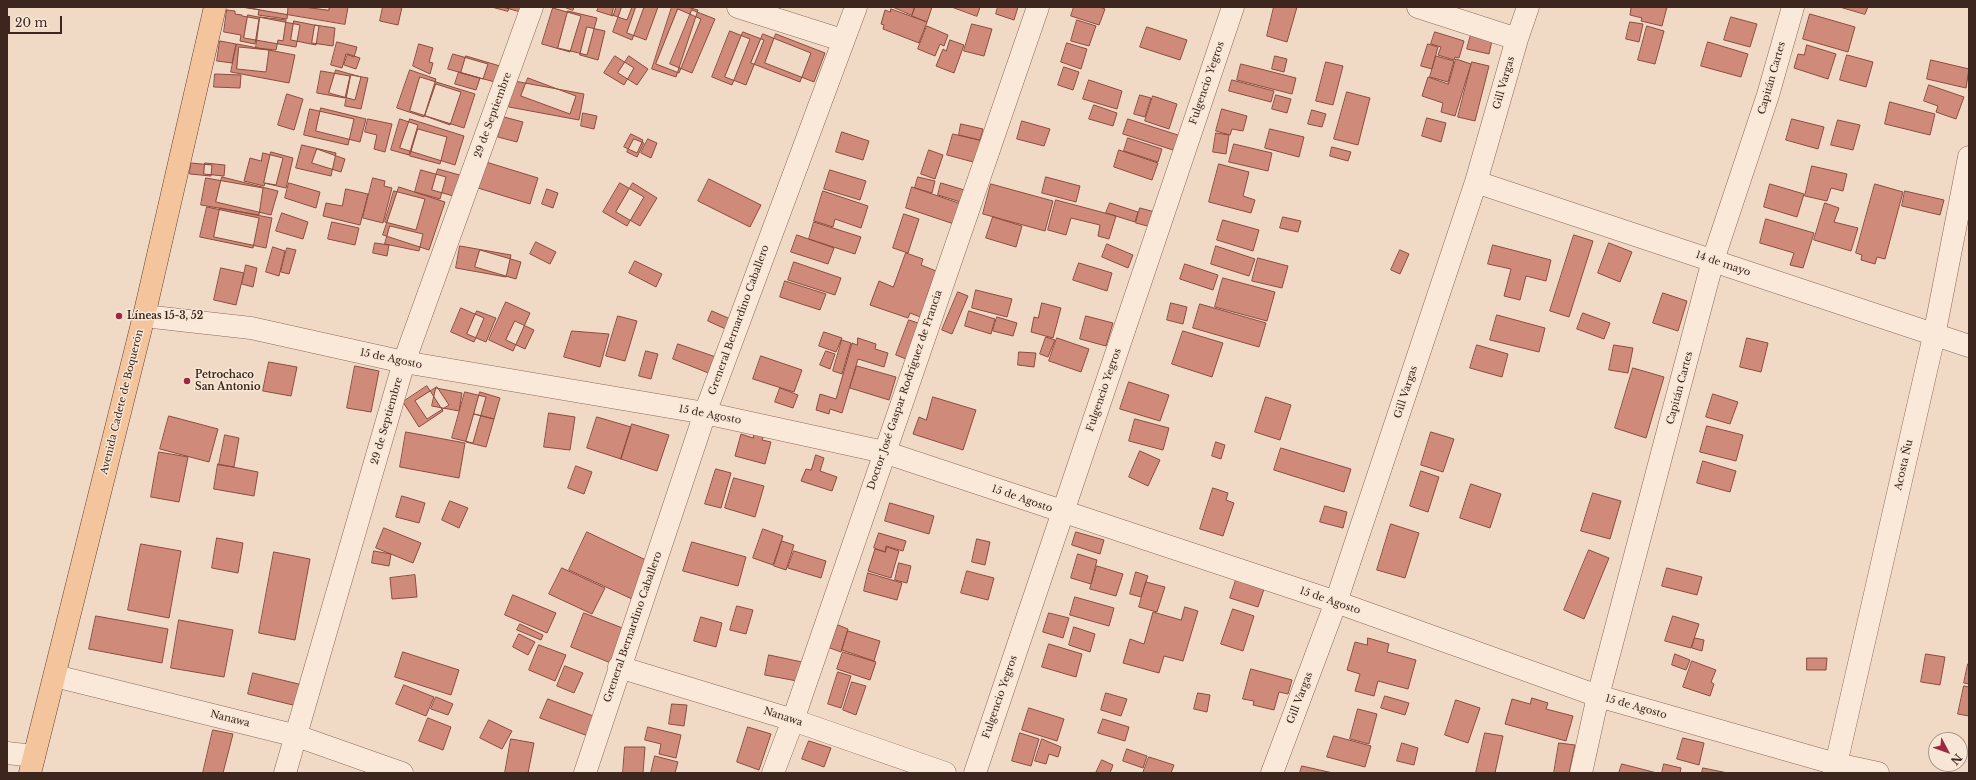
<!DOCTYPE html>
<meta charset="utf-8">
<style>
body{margin:0}
#map{position:relative;width:1976px;height:780px;overflow:hidden;background:#f0dac5;font-family:"Libre Baskerville",serif}
canvas{display:block}
.frame{position:absolute;inset:0;border:8px solid #3c261e;pointer-events:none}
.north{position:absolute;left:1928px;top:732px;width:40px;height:40px;box-sizing:border-box;background:#f7e6d5;border:1px solid #ac998c;border-radius:50%;rotate:131deg;font-size:11px;font-weight:700;line-height:16px;text-align:center;color:#3c261e}
.north::after{content:'';display:block;margin:auto;width:14px;height:18px;background:#9e2742;clip-path:polygon(50% 0,100% 100%,50% 72%,0 100%)}
.scale{position:absolute;left:8px;top:16px;width:54px;height:18px;box-sizing:border-box;border:2px solid #3c261e;border-top:0;padding-left:5px;font-size:12px;line-height:14px;white-space:nowrap;color:#3c261e;-webkit-text-stroke:3px #f7e6d5;paint-order:stroke}
</style>
<div id="map">
<canvas width="1976" height="780"></canvas>
<div class="frame"></div>
<div class="north">N</div>
<div class="scale">20 m</div>
</div>
<script>
const c = document.querySelector('canvas').getContext('2d');
c.lineJoin = 'round';
function fillPath(path, color) {
  c.fillStyle = color;
  c.fill(path, 'evenodd');
}
function strokePath(path, color, width, dash) {
  c.strokeStyle = color;
  c.lineWidth = width;
  c.lineCap = dash ? 'butt' : 'round';
  c.setLineDash(dash || []);
  c.stroke(path);
}
function label(font, color, halo, rows, align = 'center') {
  c.font = font + ' "Libre Baskerville",serif';
  c.lineWidth = 3;
  c.setLineDash([]);
  c.textBaseline = 'middle';
  c.strokeStyle = halo;
  c.fillStyle = color;
  for (const [text, x, y, turn = 0] of rows) {
    c.save();
    c.translate(x, y);
    c.rotate((+turn || 0) * Math.PI / 180);
    c.textAlign = isNaN(turn) ? turn : align;
    if (halo) c.strokeText(text, 0, 0);
    c.fillText(text, 0, 0);
    c.restore();
  }
}
const building = new Path2D(`
 M242 7H288L287 19 258 15 259 10Z
 M243 7H348L345 24Z
 M304 7H329V10Z
 M383 7H402L398 25 380 21Z
 M492 7H509L508 11Z
 M503 7H523L522 12Z
 M564 7H574L573 10Z
 M599 7H616L613 16 597 11Z
 M614 7H632L627 20 612 15Z
 M622 7H644L632 40 613 32Z
 M636 7H658L646 40 627 33Z
 M672 7H687L698 10 676 77 652 69Z
 M893 7H915L912 15Z
 M915 7H932L927 22 912 16Z
 M952 7H980L977 16Z
 M998 7H1018L1014 20 996 14Z
 M1074 7H1100L1105 9 1099 25 1071 16Z
 M1274 7H1297L1287 42 1267 36Z
 M1626 7H1667L1662 26 1641 21 1642 18 1630 15 1631 8Z
 M1840 7H1868L1865 14Z
 M553 8 581 16 570 52 542 44Z
 M678 9 701 19 679 73 656 64Z
 M891 9 927 22 919 43 883 29 884 25 881 24 885 10 890 12Z
 M227 10 235 11V14L242 15V16L259 19 255 44 240 41 241 35 224 32Z
 M692 10 715 19 692 73 670 64Z
 M568 11 597 18 587 55 558 48Z
 M1810 14 1855 27 1848 52 1803 39Z
 M248 15 300 25 296 47 244 38Z
 M260 17 286 20 283 41 278 40 276 50 256 48Z
 M1731 17 1757 24 1750 47 1724 40Z
 M1077 20 1096 26 1089 46 1071 41Z
 M294 21 319 26 316 45 291 40Z
 M1630 22 1643 24 1639 42 1626 39Z
 M972 24 992 29 984 56 964 51Z
 M315 25 335 28 333 46 312 43Z
 M927 26 948 35 944 46 940 44 935 56 918 49Z
 M1647 26 1664 31 1655 64 1638 60Z
 M587 27 605 31 598 60 580 55Z
 M1147 27 1187 40 1180 60 1140 47Z
 M730 31 750 39 732 85 712 77Z
 M1472 31 1493 36 1489 54 1467 49Z
 M743 32 764 40 746 85 725 77Z
 M1435 32 1464 41 1459 58 1455 57 1454 60 1438 55 1441 47 1431 44Z
 M763 34 811 53 800 82 751 63Z
 M776 34 825 53 814 82 765 63Z
 M950 40 964 45 954 73 936 66 943 49 946 51Z
 M220 41 236 44 232 63 217 61Z
 M337 42 357 47 354 57 346 54 342 68 331 65Z
 M1708 42 1748 54 1741 77 1701 66Z
 M1067 43 1087 49 1081 69 1061 62Z
 M237 44 295 55 289 83 231 72Z
 M419 44 433 48 429 62 433 63 430 74 413 66Z
 M1428 44 1438 47 1432 69 1421 66Z
 M1807 45 1836 54 1828 79 1794 68 1798 54 1804 55Z
 M239 47 269 50 266 72 237 69Z
 M348 54 360 58 356 69 344 65Z
 M453 54 488 64 483 79 448 69Z
 M1847 55 1873 62 1866 87 1840 80Z
 M466 56 500 66 495 82 461 73Z
 M615 56 634 68 624 85 604 73Z
 M629 56 648 69 637 85 618 73Z
 M1275 56 1287 59 1284 72 1272 69Z
 M1436 56 1454 61 1448 82 1430 77Z
 M1456 59 1471 64 1455 116 1441 112 1443 103 1422 96 1428 77 1448 84Z
 M1931 60 1969 69 1966 88 1927 79Z
 M1326 62 1343 66 1333 105 1316 101Z
 M1472 62 1489 66 1475 121 1458 117Z
 M1241 64 1296 78 1292 94 1237 80Z
 M1064 67 1079 72 1073 90 1058 85Z
 M336 70 361 77 355 100 329 93Z
 M410 70 436 79 424 117 397 108Z
 M321 71 350 76 345 98 317 93Z
 M459 72 480 78 476 90 455 84Z
 M215 74 241 75 240 88 214 87Z
 M351 75 368 78 361 109 345 106Z
 M420 77 475 94 464 128 410 111Z
 M528 78 576 96 570 114 521 96Z
 M1089 80 1122 91 1117 109 1083 99Z
 M1232 80 1274 91 1271 102 1229 91Z
 M514 81 584 94 579 120 509 107Z
 M436 84 461 92 450 125 425 116Z
 M1929 85 1964 97 1956 119 1936 112 1938 106 1924 101Z
 M1347 92 1370 98 1358 145 1334 139Z
 M287 94 303 99 294 130 278 125Z
 M1140 95 1151 98 1145 117 1134 114Z
 M1276 95 1291 99 1287 113 1272 109Z
 M1153 96 1177 104 1169 129 1145 121Z
 M1890 102 1935 114 1930 135 1885 124Z
 M1094 105 1117 113 1113 126 1089 119Z
 M321 108 366 119 360 142 316 131Z
 M310 109 354 119 348 145 304 135Z
 M1222 109 1247 116 1243 131 1232 129 1230 135 1216 131Z
 M1312 110 1326 114 1322 127 1308 124Z
 M583 113 597 116 594 129 581 126Z
 M504 117 523 122 517 142 498 137Z
 M1427 118 1446 123 1441 142 1422 136Z
 M368 119 392 124 385 152 374 149 377 135 365 132Z
 M400 119 418 125 409 155 391 150Z
 M410 119 464 136 455 165 400 148Z
 M1128 119 1181 136 1176 151 1123 134Z
 M1792 119 1824 127 1818 149 1786 140Z
 M1838 120 1860 125 1853 150 1831 145Z
 M1022 121 1050 129 1044 146 1017 139Z
 M961 124 983 129 980 140 959 135Z
 M418 129 447 137 440 164 410 156Z
 M1270 129 1304 137 1299 157 1265 148Z
 M842 132 869 141 863 160 836 152Z
 M1216 133 1229 135 1226 154 1213 152Z
 M631 134 643 140 637 153 624 147Z
 M953 134 983 141 977 163 947 155Z
 M1128 138 1162 149 1158 162 1124 151Z
 M634 139 644 143 637 157 627 152Z
 M648 139 657 143 651 158 641 153Z
 M1234 144 1272 153 1268 171 1229 162Z
 M302 145 336 153 331 176 296 168Z
 M1332 147 1351 152 1348 161 1330 156Z
 M317 149 345 159 341 172 312 163Z
 M929 150 943 155 935 179 921 174Z
 M1119 150 1158 163 1152 180 1114 167Z
 M271 152 293 158 286 188 264 183Z
 M263 153 283 158 276 185 265 183 264 186 244 181 250 158 261 161Z
 M486 162 538 178 530 204 478 188Z
 M191 163 212 165 211 176 190 174Z
 M205 163 225 165 224 176 204 174Z
 M1219 164 1249 172 1243 196 1255 200 1251 213 1209 202Z
 M1812 166 1847 174 1843 191 1831 188 1827 201 1805 196Z
 M438 169 463 176 457 197 432 190Z
 M421 170 446 177 440 199 415 192Z
 M830 170 866 181 860 200 824 189Z
 M222 177 278 191 271 215 216 202Z
 M918 177 935 181 932 193 915 188Z
 M1046 177 1080 186 1076 202 1042 193Z
 M206 178 263 188 259 215 201 205Z
 M373 178 385 181 384 186 392 188 383 223 363 218Z
 M709 179 761 205 750 227 698 201Z
 M289 183 320 192 316 208 285 198Z
 M620 183 644 197 627 226 603 212Z
 M633 183 657 198 640 226 616 212Z
 M941 183 971 192 967 204 938 195Z
 M991 184 1053 201 1045 231 983 214Z
 M1770 184 1804 194 1797 217 1764 207Z
 M1875 184 1903 192 1885 259 1877 257 1875 264 1861 260 1862 255 1856 253Z
 M399 187 445 202 429 250 383 235Z
 M912 187 964 205 957 225 906 208Z
 M346 189 368 194 360 225 323 216 326 203 342 206Z
 M547 189 558 193 553 208 542 204Z
 M394 191 425 199 416 230 385 222Z
 M823 191 868 206 861 228 835 219 833 227 814 221Z
 M1905 191 1944 200 1940 215 1902 206Z
 M1056 200 1116 216 1109 239 1098 236 1100 225 1071 218 1066 235 1048 230Z
 M1110 203 1138 212 1135 222 1106 213Z
 M1825 203 1839 208 1834 222 1858 228 1851 251 1814 240Z
 M207 207 259 218 253 248 200 237Z
 M220 208 272 218 266 248 214 237Z
 M1140 208 1155 212 1151 227 1136 223Z
 M282 213 308 222 303 239 276 231Z
 M904 214 919 219 908 253 893 248Z
 M993 217 1022 226 1016 247 986 238Z
 M1283 217 1301 221 1298 232 1280 228Z
 M1766 219 1814 233 1803 268 1790 265 1794 253 1760 243Z
 M1223 220 1259 230 1253 251 1217 240Z
 M332 222 359 228 355 245 328 239Z
 M814 222 861 237 855 254 809 239Z
 M390 226 423 234 419 251 385 244Z
 M797 235 834 248 828 264 791 252Z
 M1574 235 1593 241 1569 317 1550 311Z
 M536 242 556 252 550 264 530 254Z
 M375 243 389 245 387 256 373 253Z
 M1609 243 1632 252 1620 282 1598 273Z
 M1107 244 1133 255 1128 268 1102 257Z
 M1493 245 1551 260 1546 281 1526 276 1520 300 1504 296 1511 269 1488 264Z
 M460 246 511 255 506 277 456 268Z
 M1216 246 1255 259 1249 276 1211 264Z
 M273 247 285 251 279 276 266 272Z
 M287 248 296 250 289 274 281 272Z
 M480 250 521 262 516 279 475 267Z
 M1400 250 1409 254 1400 274 1391 270Z
 M906 253 923 259 921 265 936 271 926 299 930 300 923 318 910 313 908 318 870 305 879 281 893 287Z
 M1258 258 1288 266 1282 288 1252 281Z
 M635 261 662 274 656 287 629 273Z
 M794 262 841 278 835 295 788 280Z
 M1079 263 1112 273 1107 291 1073 280Z
 M1185 264 1218 275 1213 290 1180 279Z
 M246 265 257 268 253 287 242 284Z
 M221 268 244 273 236 305 214 300Z
 M1223 278 1275 292 1267 321 1215 307Z
 M785 281 826 294 820 310 780 297Z
 M976 290 1012 299 1007 317 972 308Z
 M958 292 968 296 952 334 942 330Z
 M1663 293 1687 301 1678 331 1653 323Z
 M506 302 530 313 513 351 489 340Z
 M1042 303 1061 308 1053 338 1031 332 1034 317 1038 318Z
 M1171 303 1187 307 1183 324 1167 320Z
 M1200 304 1266 323 1259 347 1193 328Z
 M461 308 484 318 474 342 451 332Z
 M477 311 496 318 486 342 467 334Z
 M712 311 735 321 730 331 708 321Z
 M969 311 995 319 991 334 965 326Z
 M1583 313 1610 323 1604 339 1577 329Z
 M1497 315 1545 328 1539 352 1490 340Z
 M618 316 637 321 625 361 606 356Z
 M1086 316 1113 323 1106 346 1080 339Z
 M997 317 1017 323 1013 336 993 331Z
 M909 320 924 325 911 361 896 355Z
 M515 321 534 330 525 349 506 340Z
 M572 331 609 334 600 367 564 357Z
 M1183 331 1223 343 1212 377 1172 364Z
 M824 332 842 338 836 352 819 346Z
 M1046 337 1055 340 1048 357 1040 354Z
 M858 338 876 344 875 349 888 353 884 367 858 359 842 413 830 409 829 414 816 410 820 394 836 399 852 343 857 345Z
 M1057 338 1089 349 1081 372 1049 361Z
 M1747 338 1768 343 1761 372 1740 367Z
 M842 340 851 343 842 374 833 371Z
 M678 344 716 357 711 374 673 359Z
 M1477 345 1508 354 1502 377 1470 368Z
 M1614 345 1633 348 1628 373 1609 370Z
 M646 351 658 354 651 379 639 376Z
 M826 351 835 354 830 369 820 365Z
 M1019 352 1036 353 1034 367 1018 365Z
 M761 356 802 370 794 392 753 379Z
 M269 362 297 367 291 396 263 391Z
 M355 366 379 371 371 412 347 408Z
 M857 366 896 377 889 400 850 388Z
 M1633 368 1664 377 1646 438 1615 428Z
 M1129 382 1169 395 1160 421 1120 409Z
 M427 386 443 411 419 427 403 402Z
 M437 387 449 405 427 419 415 401Z
 M436 388 462 393 459 411 432 406Z
 M780 388 798 395 793 408 775 402Z
 M465 392 486 397 473 443 452 438Z
 M480 392 500 398 494 419 474 414Z
 M1713 394 1738 402 1730 424 1706 417Z
 M933 397 976 410 963 450 913 434 919 417 926 420Z
 M1266 397 1291 405 1280 440 1255 432Z
 M549 413 575 417 570 450 544 447Z
 M474 414 494 419 486 447 466 442Z
 M169 416 218 429 209 462 160 449Z
 M597 417 631 427 621 459 587 448Z
 M1135 419 1169 428 1163 450 1129 441Z
 M632 424 669 435 657 471 621 459Z
 M1707 426 1743 435 1736 461 1700 452Z
 M406 432 465 443 459 478 400 467Z
 M754 432 764 435 762 440 771 442 765 464 735 456 741 434 753 438Z
 M1431 432 1454 439 1443 472 1421 465Z
 M225 435 239 438 234 467 219 465Z
 M1216 442 1225 445 1221 459 1212 456Z
 M1281 448 1351 469 1344 492 1274 470Z
 M1140 451 1160 460 1148 486 1129 477Z
 M159 452 188 457 179 502 151 497Z
 M816 455 824 458 820 471 837 477 832 491 801 481 806 469 811 470Z
 M1703 461 1736 471 1730 492 1697 483Z
 M218 464 258 472 254 496 214 489Z
 M576 466 592 472 584 494 568 488Z
 M716 469 731 473 721 508 705 504Z
 M1421 471 1439 477 1428 512 1410 506Z
 M734 478 764 486 755 517 725 508Z
 M1471 484 1501 494 1490 528 1460 518Z
 M1213 488 1228 493 1226 500 1234 503 1223 536 1200 529Z
 M1593 493 1621 501 1610 539 1581 531Z
 M402 496 425 503 419 523 396 517Z
 M450 501 468 508 459 528 442 520Z
 M890 503 934 516 929 534 885 521Z
 M1325 506 1347 512 1343 528 1320 522Z
 M1391 524 1419 533 1405 578 1377 570Z
 M384 528 421 543 413 563 376 548Z
 M763 529 783 536 773 565 753 558Z
 M587 532 650 562 632 599 569 570Z
 M1076 532 1104 540 1100 554 1072 545Z
 M879 533 906 541 903 551 886 546 885 552 874 548Z
 M217 538 243 543 238 573 212 568Z
 M977 539 990 542 985 565 972 562Z
 M782 541 794 545 786 570 774 566Z
 M692 542 746 557 738 586 683 571Z
 M141 544 181 551 169 618 128 610Z
 M887 547 899 551 891 578 868 571 875 549 885 552Z
 M1589 550 1609 558 1584 619 1564 610Z
 M374 551 391 554 389 566 372 563Z
 M794 551 826 561 821 578 788 568Z
 M274 552 310 559 295 640 259 633Z
 M1078 554 1097 560 1091 584 1071 578Z
 M899 563 911 566 907 583 895 580Z
 M1097 566 1123 574 1116 596 1090 589Z
 M562 568 605 588 592 614 549 594Z
 M1667 568 1702 577 1697 595 1662 586Z
 M967 571 994 578 988 600 961 593Z
 M1136 572 1148 576 1141 597 1130 594Z
 M868 573 902 583 897 600 864 591Z
 M415 575 417 597 392 599 390 578Z
 M1237 577 1265 586 1258 607 1230 598Z
 M1146 582 1165 587 1157 612 1139 607Z
 M513 595 556 613 547 633 505 615Z
 M1075 597 1114 608 1109 626 1070 615Z
 M737 606 753 610 746 634 730 630Z
 M1185 607 1198 611 1183 661 1164 656 1159 673 1123 663 1130 639 1144 644 1153 612 1181 620Z
 M1233 609 1254 616 1243 651 1221 644Z
 M584 613 625 629 611 663 571 647Z
 M1049 613 1069 618 1063 638 1043 632Z
 M96 616 168 629 162 663 89 649Z
 M1673 616 1699 624 1691 648 1665 641Z
 M701 617 722 623 716 647 694 641Z
 M179 620 233 630 224 677 171 668Z
 M520 624 543 635 541 640 517 630Z
 M838 625 848 629 841 652 830 648Z
 M1074 627 1095 634 1090 652 1069 645Z
 M848 631 880 641 874 661 842 650Z
 M519 634 535 642 528 655 513 647Z
 M1368 638 1389 644 1387 652 1416 660 1408 689 1378 681 1374 696 1355 691 1360 674 1347 670 1355 642 1367 645Z
 M1695 638 1704 640 1702 651 1692 648Z
 M1049 644 1082 654 1076 677 1042 667Z
 M539 645 566 655 555 681 529 670Z
 M403 652 459 670 451 695 395 677Z
 M843 652 876 662 870 680 837 669Z
 M1675 654 1690 660 1686 670 1672 665Z
 M1926 654 1945 657 1940 685 1921 682Z
 M769 655 802 662 797 681 765 675Z
 M1807 658H1827L1826 670H1807Z
 M1692 661 1716 670 1711 682 1714 684 1710 696 1683 687Z
 M1968 664H1969V684L1964 683Z
 M565 666 583 673 574 693 557 686Z
 M1251 669 1292 680 1288 694 1279 692 1274 710 1253 705 1254 701 1243 699Z
 M838 672 851 676 841 708 828 704Z
 M253 673 307 686 301 707 248 694Z
 M852 682 866 686 856 715 843 710Z
 M404 685 434 697 426 716 396 704Z
 M1964 686 1969 687V716L1958 714Z
 M1106 693 1127 699 1121 716 1101 710Z
 M1198 693 1210 695 1207 712 1194 709Z
 M1385 696 1409 703 1405 715 1381 708Z
 M436 697 453 704 448 715 431 709Z
 M1532 698 1548 703 1546 709 1573 716 1566 741 1505 724 1512 699 1530 704Z
 M548 699 596 717 588 736 540 718Z
 M1456 700 1480 708 1468 743 1445 735Z
 M672 704 687 705 684 726 669 724Z
 M1029 708 1064 719 1057 741 1022 730Z
 M1358 709 1377 714 1369 744 1350 739Z
 M428 718 451 727 443 750 419 741Z
 M1103 719 1129 727 1125 741 1098 733Z
 M489 720 512 731 502 749 480 738Z
 M648 727 681 735 676 758 659 754 661 744 645 740Z
 M748 727 771 734 759 770 737 762Z
 M213 730 233 734 223 773H203Z
 M1020 733 1039 739 1031 766 1012 761Z
 M1485 733 1503 736 1495 773H1476Z
 M1334 736 1371 746 1365 767 1327 757Z
 M1683 738 1704 743 1699 765 1677 759Z
 M511 739 534 743 528 773H505Z
 M1042 739 1061 747 1058 757 1049 754 1046 764 1035 761Z
 M809 741 831 748 824 767 802 759Z
 M1402 743 1418 748 1414 765 1397 761Z
 M1559 743 1575 745 1569 773H1554Z
 M625 747H645L643 773H623Z
 M1127 749 1147 756 1143 768 1123 761Z
 M655 756 678 762 675 773H651Z
 M1149 757 1174 765 1171 773H1143Z
 M1102 760 1113 765 1110 773H1096Z
 M1622 764 1657 773H1619Z
 M1664 764 1681 768 1680 773H1662Z
 M1302 766 1333 773H1300Z
 M1703 768 1728 773H1702Z`);
fillPath(building, '#d08a79');
strokePath(building, '#8c4c3f', 1);
const minor = new Path2D(`
 M738 7 842 40
 M1418 7 1517 39
 M1476 182 1969 346
 M144 316 251 328 404 362 705 413 884 452 1336 602 1598 696 1836 764 1878 773
 M619 667 793 720 945 773
 M55 676 297 736 402 773
 M7 753 34 756
 M285 773 404 362 532 7
 M585 773 705 413 856 7
 M773 773 793 720 1038 7
 M975 773 1233 7
 M1272 773 1336 602 1476 182 1517 39 1528 7
 M1581 773 1598 696 1713 260 1768 95 1793 7
 M1834 773 1934 336 1969 157`);
const major = new Path2D(`
 M30 773 144 316 215 7`);
strokePath(minor, '#8c695a', 23);
strokePath(major, '#5a392e', 23);
strokePath(minor, '#fae9d9', 22);
strokePath(major, '#f4c59c', 22);
for (const [x, y, r, color] of [
 [119,316,4,"#9e2742"],
 [187,381,4,"#9e2742"]
]) {
  const dot = new Path2D();
  dot.arc(x, y, r, 0, 2 * Math.PI);
  c.fillStyle = color;
  c.fill(dot);
  strokePath(dot, '#f7e6d5', 1.5);
}
label('10px', '#3c261e', '#f7e6d5', [
 ["Capitán Cartes",1772,78,-74],
 ["Fulgencio Yegros",1207,83,-71],
 ["Gill Vargas",1504,83,-74],
 ["29 de Septiembre",493,115,-70],
 ["14 de mayo",1723,264,19],
 ["Greneral Bernardino Caballero",739,320,-70],
 ["15 de Agosto",391,359,12],
 ["Capitán Cartes",1680,388,-75],
 ["Doctor José Gaspar Rodríguez de Francia",905,390,-71],
 ["Fulgencio Yegros",1104,390,-71],
 ["Gill Vargas",1406,392,-72],
 ["Avenida Cadete de Boquerón",122,402,-76],
 ["15 de Agosto",710,415,11],
 ["29 de Septiembre",387,421,-74],
 ["Acosta Ñu",1904,465,-77],
 ["15 de Agosto",1022,499,19],
 ["15 de Agosto",1330,601,19],
 ["Greneral Bernardino Caballero",633,627,-71],
 ["Fulgencio Yegros",1000,697,-71],
 ["Gill Vargas",1300,698,-69],
 ["15 de Agosto",1636,707,16],
 ["Nanawa",783,717,18],
 ["Nanawa",230,719,14]
]);
label('bold 10px', '#3c261e', '#f7e6d5', [
 ["Líneas 15-3, 52",127,316],
 ["Petrochaco",195,375],
 ["San Antonio",195,387]
], 'left');
</script>
